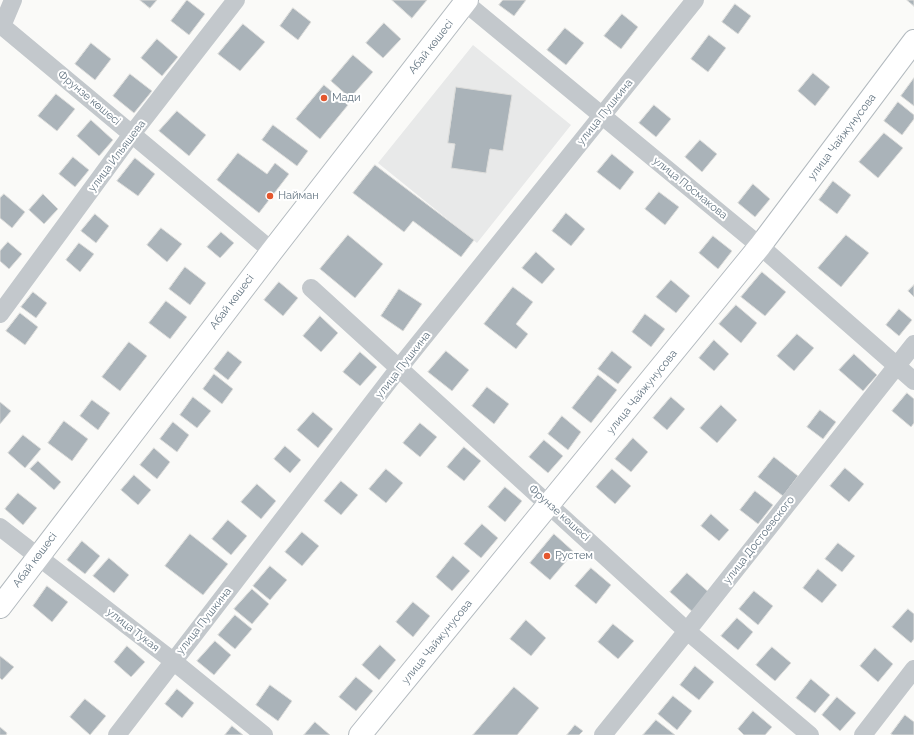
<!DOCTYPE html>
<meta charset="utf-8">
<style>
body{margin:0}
canvas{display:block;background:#fafaf8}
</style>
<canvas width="914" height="735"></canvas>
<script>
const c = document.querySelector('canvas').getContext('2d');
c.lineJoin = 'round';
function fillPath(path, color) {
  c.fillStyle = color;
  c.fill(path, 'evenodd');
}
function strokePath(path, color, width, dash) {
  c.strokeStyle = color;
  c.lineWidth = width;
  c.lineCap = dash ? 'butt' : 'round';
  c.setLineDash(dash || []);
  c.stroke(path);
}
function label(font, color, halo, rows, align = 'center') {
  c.font = font + ' Raleway,sans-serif';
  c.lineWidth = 4;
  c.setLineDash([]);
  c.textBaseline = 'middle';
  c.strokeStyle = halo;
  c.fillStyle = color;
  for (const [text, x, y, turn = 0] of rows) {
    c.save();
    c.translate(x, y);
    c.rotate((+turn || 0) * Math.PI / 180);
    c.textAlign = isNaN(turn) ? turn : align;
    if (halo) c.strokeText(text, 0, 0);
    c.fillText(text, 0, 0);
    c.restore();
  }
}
fillPath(new Path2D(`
 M473 45 571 125 477 243 378 163Z`), '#e8e9e9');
const building = new Path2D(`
 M140 0H157L150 8Z
 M187 0 205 14 189 35 171 21Z
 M392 0H427L412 18Z
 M503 0H526L514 16 499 5Z
 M907 0H914V6Z
 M735 4 751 16 738 34 722 22Z
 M293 8 311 22 298 40 280 26Z
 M622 14 638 27 621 49 604 36Z
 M384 23 401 39 383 58 366 43Z
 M243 24 265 42 240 71 218 54Z
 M565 28 584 43 566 65 547 50Z
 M709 35 726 48 708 72 691 59Z
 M157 39 178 57 162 76 141 58Z
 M91 43 111 59 95 80 75 64Z
 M353 55 373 72 350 98 331 81Z
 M813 73 830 87 815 106 798 91Z
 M130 74 152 91 134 113 113 96Z
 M914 78V106L901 96Z
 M324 85 348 105 320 139 296 119Z
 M456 87 512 95 503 151 490 149 486 173 451 168 455 144 448 143Z
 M56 94 75 109 57 131 38 116Z
 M898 102 914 115V119L902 135 884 121Z
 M654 105 671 119 656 137 639 123Z
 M177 111 206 135 189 156 159 131Z
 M91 120 113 140 99 156 77 136Z
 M273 125 308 151 297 166 262 140Z
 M884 133 903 148 878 178 859 162Z
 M700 140 717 154 702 172 685 157Z
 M238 153 267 174 275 163 289 174 259 213 217 180Z
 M612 154 634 172 620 190 597 172Z
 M73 157 89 170 75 187 59 174Z
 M135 158 155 174 138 196 117 181Z
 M375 165 474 240 461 257 413 221 404 232 353 193Z
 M833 181 851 195 837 214 819 200Z
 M753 184 770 199 755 217 738 203Z
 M659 192 679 207 665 225 645 209Z
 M4 194 25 212 12 228 0 218V198Z
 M43 194 58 209 44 224 29 210Z
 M566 213 585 229 571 246 552 231Z
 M95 214 109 226 96 243 81 231Z
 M161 228 182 244 167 262 147 245Z
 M221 232 234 243 220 258 207 247Z
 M348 235 383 264 355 298 320 269Z
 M846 235 869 253 841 287 818 268Z
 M713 236 732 251 718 269 699 253Z
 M8 242 22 254 9 269 0 261V251Z
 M79 243 94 254 80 272 66 260Z
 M536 252 555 269 542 284 522 268Z
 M185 267 206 283 190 305 169 289Z
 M762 272 786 292 765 316 741 297Z
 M671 280 690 296 676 313 656 297Z
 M279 282 298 298 283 316 264 300Z
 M914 285V297L908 291Z
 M513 287 533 302 516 324 528 334 516 349 484 324Z
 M399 289 422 304 403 331 381 316Z
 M33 292 47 303 36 318 21 307Z
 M166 301 187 317 170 339 149 323Z
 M736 305 757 323 741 343 719 324Z
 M899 309 912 320 899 336 886 325Z
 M20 313 38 327 25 345 6 331Z
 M645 314 665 329 651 347 632 332Z
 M320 316 338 333 321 352 303 336Z
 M797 334 814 348 794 371 777 356Z
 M714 340 729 354 714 371 699 358Z
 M129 342 147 356 120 391 102 377Z
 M228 351 242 362 228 380 214 369Z
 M446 351 469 370 452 391 428 372Z
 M612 351 632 367 618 384 598 369Z
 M360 352 377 367 360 386 343 372Z
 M854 354 877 375 863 391 839 370Z
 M214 374 233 389 222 404 203 389Z
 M598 375 617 390 591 423 572 408Z
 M487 387 509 404 494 424 472 406Z
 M907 393 914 399V423L911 427 892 411Z
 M193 397 211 411 197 428 180 415Z
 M671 397 685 409 667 430 653 418Z
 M92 400 110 413 98 430 80 416Z
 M0 402 11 411 0 424Z
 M721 405 737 420 717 443 700 428Z
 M820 410 836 422 823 439 807 427Z
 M313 412 333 429 318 448 297 430Z
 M562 416 581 432 568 450 548 434Z
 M64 421 88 439 72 461 48 443Z
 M173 422 189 435 177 452 160 439Z
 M420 423 437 437 420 457 403 443Z
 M23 435 41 449 25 468 8 453Z
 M633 438 648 452 631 472 615 459Z
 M544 440 563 456 548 473 529 457Z
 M285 446 301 460 290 473 274 459Z
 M464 447 481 461 464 481 447 467Z
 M154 448 170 462 157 479 140 465Z
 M774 457 798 476 783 496 758 477Z
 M38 461 61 482 54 490 30 469Z
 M845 468 864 484 849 502 830 486Z
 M386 469 403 483 386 503 369 489Z
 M612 469 631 486 615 504 596 487Z
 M134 475 151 490 138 505 121 490Z
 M341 481 358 495 341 515 324 501Z
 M257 484 276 501 261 519 241 502Z
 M505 487 522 501 505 522 488 507Z
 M755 491 773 505 758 524 740 510Z
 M18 493 37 508 23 525 5 509Z
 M711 514 729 530 719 541 701 526Z
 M228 520 247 536 231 555 212 539Z
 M482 524 498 538 481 558 464 544Z
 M302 532 319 546 302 566 285 552Z
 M190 534 228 564 203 595 165 566Z
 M554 534 574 552 550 580 530 563Z
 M82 541 100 556 85 574 67 560Z
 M838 543 855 556 842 572 825 559Z
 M453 556 470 571 452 591 436 577Z
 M109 558 129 575 114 593 93 576Z
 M270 566 287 580 270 600 253 586Z
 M591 568 611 585 596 604 575 586Z
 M818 569 837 585 822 603 803 588Z
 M687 573 712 595 695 614 670 592Z
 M47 586 68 602 52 622 33 606Z
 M252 589 269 604 252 624 234 609Z
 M754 591 773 606 758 625 739 609Z
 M413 602 430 616 413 637 396 622Z
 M908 609 914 614V639L911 643 892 627Z
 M235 615 252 629 235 649 218 635Z
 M737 618 753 632 738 650 721 636Z
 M526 620 546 638 531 656 510 639Z
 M613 624 634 641 618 659 598 642Z
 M215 641 231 655 214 675 197 661Z
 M380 645 396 660 379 680 362 665Z
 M127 646 145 662 131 677 114 662Z
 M772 647 791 663 775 681 756 665Z
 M875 648 893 664 878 682 860 666Z
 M0 656 14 667 2 680 0 678Z
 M695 666 714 682 699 700 680 685Z
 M356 677 373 691 356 711 339 697Z
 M811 679 830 695 815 713 796 698Z
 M270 685 292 701 278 721 256 705Z
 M514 687 539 708 517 735H473Z
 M177 689 194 703 182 718 165 704Z
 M673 696 692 711 677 730 658 714Z
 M837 697 856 713 840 731 822 715Z
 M85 699 106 716 90 735 70 717Z
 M753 711 772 727 765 735H744L738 729Z
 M905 715 914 722V735H893L891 734Z
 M656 720 675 735H643Z
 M315 722 330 735H304Z
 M575 725 583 731 579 735H567Z
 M232 726 243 735H225Z
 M0 727 7 733 6 735H0Z`);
fillPath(building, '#aab3b9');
strokePath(building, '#dcdcda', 1);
const secondary = new Path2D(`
 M0 607 272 251 467 0
 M360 735 760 246 914 41`);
strokePath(secondary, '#b3babf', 24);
strokePath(new Path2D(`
 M13 0 2 26 272 251
 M462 0 760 246 914 381
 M311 288 687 631 810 735
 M0 314 132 134 236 0
 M0 527 173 661 264 735
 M117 735 399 368 695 0
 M603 735 687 631 914 344
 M863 735 914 669`), '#c3c8cc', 18);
strokePath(secondary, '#fff', 22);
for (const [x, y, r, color] of [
 [324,98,4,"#e4572e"],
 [270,196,4,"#e4572e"],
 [547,556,4,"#e4572e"]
]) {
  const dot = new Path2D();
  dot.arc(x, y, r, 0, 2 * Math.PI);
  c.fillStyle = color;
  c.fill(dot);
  strokePath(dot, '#fff', 1.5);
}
label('11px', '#657683', '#fff', [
 ["Абай көшесі",431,47,-52],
 ["Фрунзе көшесі",89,98,40],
 ["улица Пушкина",605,112,-51],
 ["улица Чайжунусова",842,137,-53],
 ["улица Ильяшева",117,156,-53],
 ["улица Посмакова",690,188,39],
 ["Абай көшесі",232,302,-53],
 ["улица Пушкина",403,365,-52],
 ["улица Чайжунусова",642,392,-51],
 ["Фрунзе көшесі",559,513,42],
 ["улица Достоевского",759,540,-52],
 ["Абай көшесі",35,560,-53],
 ["улица Пушкина",204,621,-52],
 ["улица Тукая",133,630,38],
 ["улица Чайжунусова",437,642,-51]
]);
label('11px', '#657683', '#fff', [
 ["Мади",332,98],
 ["Найман",278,196],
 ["Рустем",555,556]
], 'left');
</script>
